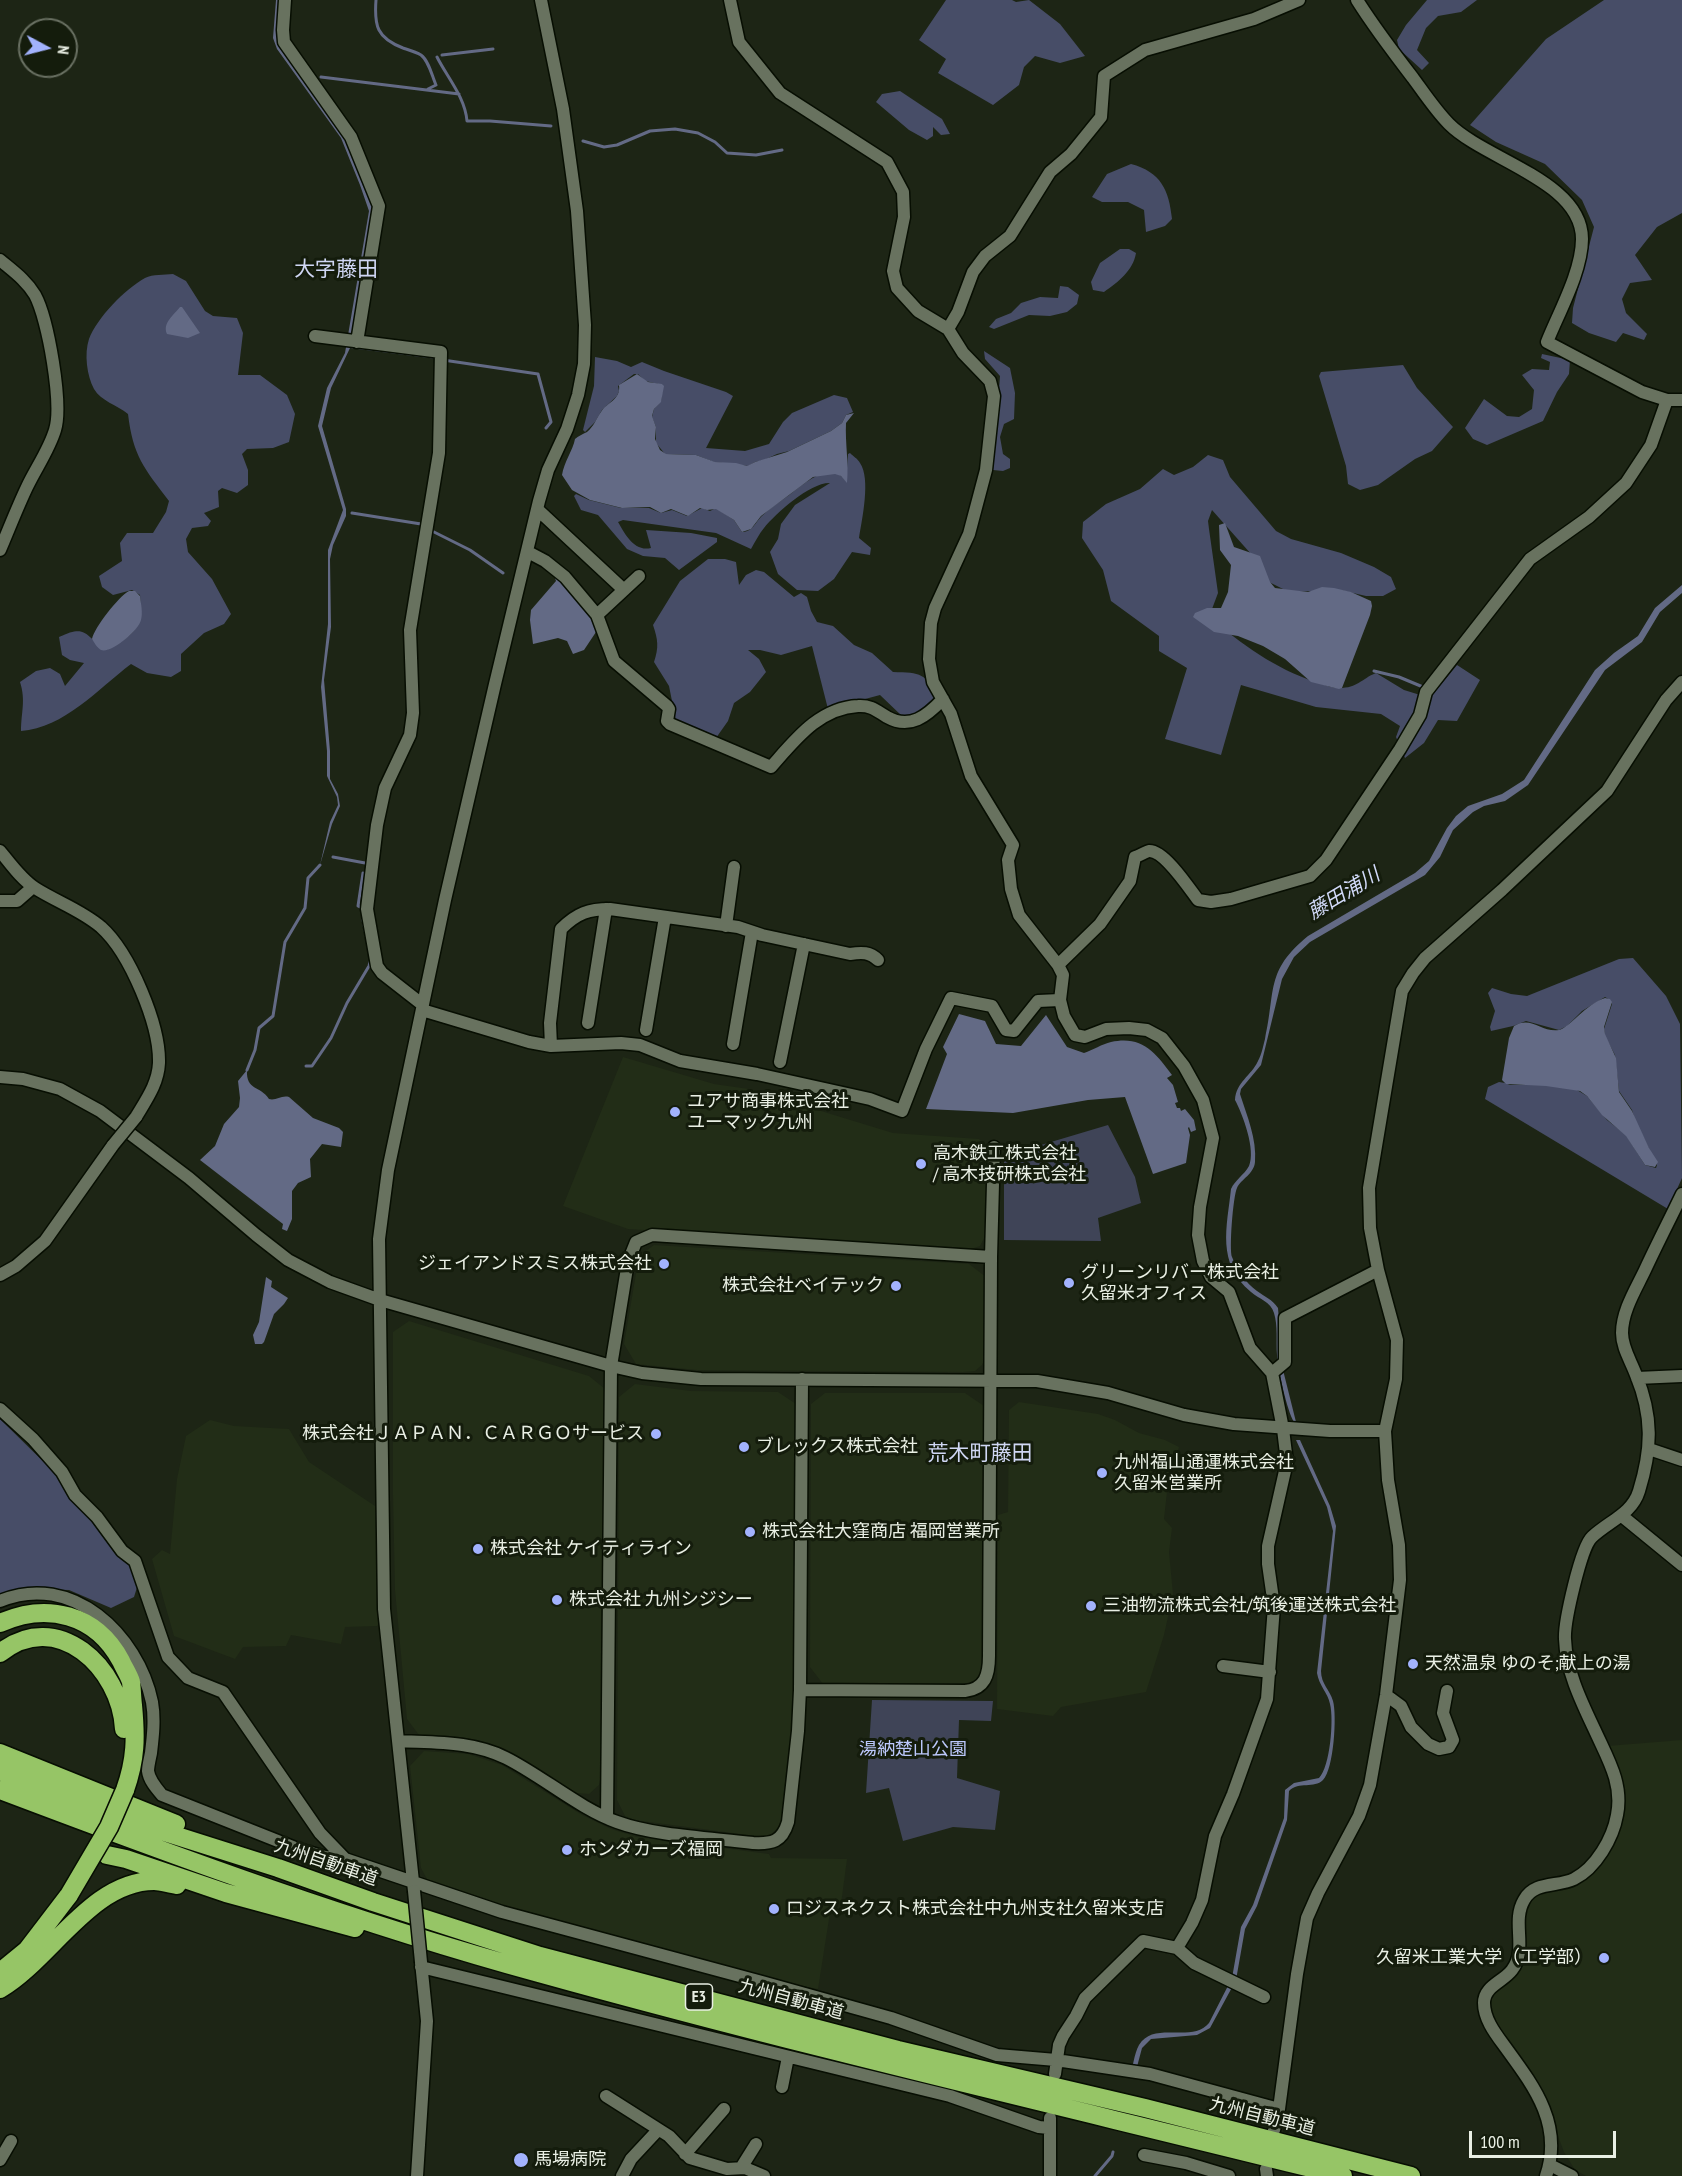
<!DOCTYPE html>
<meta charset="utf-8">
<style>
body{margin:0}
#map{position:relative;width:1682px;height:2176px;overflow:hidden;background:#1d2515;font-family:"PT Sans Narrow",sans-serif}
canvas{display:block}
.north{position:absolute;left:18px;top:18px;width:60px;height:60px;box-sizing:border-box;background:#141c0c;border:2px solid #697062;border-radius:50%;rotate:97deg;font-size:16px;font-weight:700;line-height:24px;text-align:center;color:#e9efe4}
.north::after{content:'';display:block;margin:auto;width:21px;height:27px;background:#a2b2fd;clip-path:polygon(50% 0,100% 100%,50% 72%,0 100%)}
.scale{position:absolute;left:1469px;top:2131px;width:147px;height:27px;box-sizing:border-box;border:3px solid #e9efe4;border-top:0;padding-left:8px;font-size:18px;line-height:21px;white-space:nowrap;color:#e9efe4;-webkit-text-stroke:4px #141c0c;paint-order:stroke}
</style>
<div id="map">
<canvas width="1682" height="2176"></canvas>
<div class="north">N</div>
<div class="scale">100 m</div>
</div>
<script>
const c = document.querySelector('canvas').getContext('2d');
c.lineJoin = 'round';
function fillPath(path, color) {
  c.fillStyle = color;
  c.fill(path, 'evenodd');
}
function strokePath(path, color, width, dash) {
  c.strokeStyle = color;
  c.lineWidth = width;
  c.lineCap = dash ? 'butt' : 'round';
  c.setLineDash(dash || []);
  c.stroke(path);
}
function label(font, color, halo, rows, align = 'center') {
  c.font = font + ' "PT Sans Narrow","Noto Sans JP",sans-serif';
  c.lineWidth = 6;
  c.setLineDash([]);
  c.textBaseline = 'middle';
  c.strokeStyle = halo;
  c.fillStyle = color;
  for (const [text, x, y, turn = 0] of rows) {
    c.save();
    c.translate(x, y);
    c.rotate((+turn || 0) * Math.PI / 180);
    c.textAlign = isNaN(turn) ? turn : align;
    if (halo) c.strokeText(text, 0, 0);
    c.fillText(text, 0, 0);
    c.restore();
  }
}
fillPath(new Path2D(`
 M623 1057 714 1084 749 1089 893 1133 979 1139 987 1147 985 1236 980 1246 968 1250 628 1229 563 1206Z
 M654 1245 969 1264 986 1277 985 1357 982 1365 975 1371 963 1372 697 1370 636 1364 624 1344 639 1256Z
 M409 1321 589 1376 605 1389 602 1771 599 1785 589 1794 577 1793 503 1748 476 1740 459 1737 419 1735 407 1719 395 1590 393 1495V1332Z
 M635 1384 691 1391 778 1392 796 1404 795 1666 792 1718 789 1771 781 1820 779 1827 769 1836 763 1837 634 1820 625 1816 617 1800 619 1397Z
 M825 1393H965L984 1406 983 1660 982 1671 973 1683 823 1684 810 1667 811 1404Z
 M1019 1402 1098 1414 1115 1420 1139 1433 1165 1440 1179 1447 1167 1492 1164 1519 1172 1528 1169 1552 1173 1594 1164 1635 1146 1692 1061 1707 1053 1716 997 1709 998 1515 1008 1512 1009 1410Z
 M210 1420 234 1426 289 1429 309 1462 375 1506 380 1622 377 1626 345 1627 341 1644 291 1635 286 1646 243 1647 235 1659 174 1636 152 1559 162 1550 170 1554 177 1479 186 1436Z
 M1682 1740V2176H1586L1575 2170 1564 2152 1538 2083 1497 2026 1490 2012V2003L1493 1993 1515 1976 1524 1962 1526 1953 1524 1914 1527 1905 1535 1895 1573 1885 1621 1820 1607 1746Z
 M424 1751 468 1754 502 1765 582 1815 611 1829 637 1837 769 1854 771 1858 847 1859 841 1904 832 1900 818 1989 780 1982 509 1908 429 1883 421 1868 410 1766Z`), '#222d17');
fillPath(new Path2D(`
 M1108 1125 1135 1177 1141 1203 1098 1218 1101 1241 1004 1240V1156Z
 M872 1700 993 1701 991 1721 959 1720 957 1778 1000 1791 995 1830 953 1827 903 1841 889 1788 866 1793Z`), '#3f4457');
fillPath(new Path2D(`
 M946 0H1012L1016 2 1029 0 1060 24 1085 56 1060 63 1035 56 1024 67 1019 85 993 105 938 73 946 59 919 40Z
 M1427 0H1477L1461 12 1438 16 1426 28 1417 50 1429 63 1422 70 1399 49 1397 40 1406 25Z
 M1604 0H1682V213L1657 227 1635 255 1652 280 1630 283 1622 299 1626 313 1647 334 1644 340 1623 333 1616 342 1589 333 1572 323 1573 308 1594 227 1582 200 1545 164 1496 142 1470 125 1546 39Z
 M900 91 942 119 950 134 941 135 933 127V136L927 140 909 130 876 102 882 94Z
 M1131 164C1161 172 1169 190 1172 219L1165 226 1146 232 1144 210 1128 202H1102L1092 197 1107 174Z
 M1120 249H1129L1136 253C1133 271 1118 282 1104 292L1093 290 1091 282 1100 263Z
 M173 274 186 281 205 311 213 316 237 318 243 333 238 375H260L287 395 295 414 289 442 273 448 247 449 242 454 248 470V485L237 493 222 488 218 491 219 507 204 513 211 521 208 526 192 528 186 539 188 552 212 579 231 614 224 624 204 633 181 654V671L171 677 147 673 131 664C98 689 64 728 21 731 21 712 26 701 20 682L36 671 50 668 60 674 65 686 84 663 70 660 62 655 59 637C88 623 85 637 106 650 135 634 143 629 140 595L132 590 113 595 102 587 99 576 122 561 120 543 127 533H153L166 512 169 501C144 468 133 456 128 414 117 405 101 401 94 389 87 376 84 354 89 339 97 318 125 289 145 278 153 274 164 275 173 274Z
 M1060 286 1068 287 1079 295 1077 304 1067 312 1050 316 1029 315 994 329 989 327 996 319 1011 313 1021 303 1040 297 1058 298Z
 M984 351 1010 368 1015 393 1014 419 1004 424 1000 437 1003 454 1010 459V468L1003 471 993 470 1000 376 985 359Z
 M1542 354 1570 360 1569 374 1557 392 1543 421 1487 445 1473 439 1465 428 1484 399 1507 416 1519 417 1532 409 1534 390 1522 375 1532 369 1549 370 1550 362 1541 358Z
 M595 357 617 361 631 367 642 362 664 371 726 392 733 396 706 448 745 451 769 444 783 422 792 413 834 395 847 398 853 412 846 415 842 423 831 431 789 451 777 454 764 460 755 462 748 466 714 462 696 455 665 454 656 443V427L652 417 654 409 661 401 663 385 645 381 638 374H634L618 386 619 391 617 396 602 410 595 422 585 432 583 430 594 386Z
 M1403 365 1417 388 1453 427 1432 451 1415 459 1378 485 1360 490 1348 484 1346 466 1319 376 1321 372Z
 M850 453C853 456 858 459 860 463 871 479 862 519 859 538L871 548 870 555 852 552 834 579 818 591 797 590 778 574 770 552 778 539 781 524 795 505 830 483C811 482 776 513 764 528 759 534 755 542 751 549L716 533 623 520 618 522C625 534 634 552 651 548L646 530 691 533 717 538V542L679 570 665 558 643 556 627 549 598 515 581 510 574 496 576 494 589 500 621 508H649L661 513 672 510 687 516 702 508 710 511 716 508 734 520 742 532C753 532 755 522 763 515 772 506 783 500 793 492 807 481 831 461 846 481L848 454Z
 M1208 455 1223 460 1230 477 1276 531 1291 539 1341 553 1374 567 1391 577 1396 589 1383 596H1366L1340 590 1289 592 1267 581 1259 563 1212 510 1208 521 1209 529 1218 593 1209 617C1242 644 1275 669 1316 682 1323 684 1331 688 1339 688 1358 688 1361 679 1376 673L1404 690 1430 698 1457 665 1480 680 1457 721 1438 720 1424 743 1405 758 1396 737 1400 726 1381 714 1316 707 1241 685 1221 755 1165 739 1187 668 1159 651V636L1111 601 1103 570 1082 538 1083 522 1106 504 1140 489 1163 469 1174 475 1193 467Z
 M708 559H725L736 562 739 585 746 575 756 570 764 572 794 597 801 593 807 597 811 611 817 622 833 626 854 645 872 653 893 672C921 673 926 672 937 700L925 714 903 717 880 695 828 709 812 646 781 655 760 650H748L759 659 766 672 750 692 734 703 728 721 716 738 676 721 669 686 654 662C659 647 658 640 653 625L680 581Z
 M1633 958 1666 996 1680 1024 1682 1178 1668 1209 1485 1099 1488 1087 1499 1082 1505 1083 1510 1085H1553L1577 1090 1587 1096 1607 1120 1626 1135 1645 1165 1656 1168 1657 1165 1635 1120 1632 1110 1619 1091 1615 1055 1605 1036 1604 1029 1612 1004 1610 1000 1605 997 1582 1011 1567 1026 1559 1030 1526 1021 1513 1026 1491 1031 1490 1027 1495 1011 1488 993 1492 988 1511 994 1527 996 1619 959Z
 M0 1419 59 1477 115 1553 132 1566 139 1581 134 1597 111 1608 69 1590 25 1589 0 1594Z`), '#474d67');
fillPath(new Path2D(`
 M276 0H279L280 4 277 39 278 44 343 135 373 206 350 346 445 360 350 348 331 388 322 426 346 509V516L333 545 330 559 331 627 324 680 330 751V779L338 794 340 806 332 824 320 865 330 822 338 805 337 797 327 776V751L321 687 328 624V550L343 510 318 426 327 388 345 353 369 211 360 185 341 138 277 49 273 38Z
 M180 307H182L200 333 188 338 167 334C162 323 174 315 180 307Z
 M637 374 648 382 662 384 664 386 661 402 654 409 652 416 656 427 655 439 660 450 666 454 696 455 715 462 736 463 747 466 755 462 787 452 831 431 842 423 846 415 854 413 846 423C845 443 849 463 847 483L841 476 835 474 813 477 761 516 751 529 742 532 734 520 716 509 707 510 700 508 688 516 671 509 661 513 650 507 622 508 590 500 572 490 562 475C564 462 573 450 575 439 578 436 583 434 587 432 594 426 596 419 601 412 607 402 621 400 619 385Z
 M1225 523 1234 547 1260 556 1270 582 1275 588 1308 592 1322 587 1334 588 1351 592 1371 601 1372 606 1370 615 1342 688 1339 689 1311 682 1285 659 1263 646 1238 636 1214 632 1193 617 1195 613 1207 608H1221L1228 592 1231 565 1220 550 1219 525Z
 M552 569 592 616 596 632 584 650 573 654 567 641 558 638 533 644 530 620 531 610 556 581Z
 M1682 585V593L1660 612 1642 642 1605 670 1528 785 1505 801 1484 806 1473 812 1453 830 1440 857 1425 875 1310 942 1294 957 1282 979 1261 1065 1241 1089 1240 1094C1247 1116 1257 1139 1255 1162 1254 1174 1241 1179 1237 1188 1233 1196 1229 1250 1232 1257 1237 1270 1246 1283 1257 1291 1265 1297 1272 1299 1278 1308L1283 1370 1296 1422H1294C1287 1411 1278 1369 1277 1355 1276 1341 1278 1326 1274 1313 1271 1302 1259 1299 1251 1292 1216 1263 1227 1227 1231 1189 1235 1180 1244 1175 1249 1166 1256 1150 1243 1115 1235 1100 1236 1082 1251 1076 1258 1061 1262 1054 1263 1046 1265 1039 1276 991 1265 971 1308 936L1415 873 1429 861 1447 828 1456 816 1468 806 1502 794 1524 780 1595 670 1614 653 1638 636 1655 608Z
 M129 591H135L140 596C141 604 143 613 141 620 139 630 111 654 101 650 97 648 94 642 92 639 94 628 119 596 129 591Z
 M1605 998 1610 999 1612 1002 1604 1027 1605 1034 1616 1058 1619 1092 1632 1111 1649 1148 1658 1162 1655 1167 1645 1165 1626 1136 1602 1115 1587 1096 1580 1091 1546 1086 1506 1084 1502 1080 1509 1038 1514 1026C1531 1015 1542 1033 1559 1030 1568 1029 1587 1003 1605 998Z
 M959 1014 985 1021 996 1044 1021 1046 1046 1015 1067 1047 1084 1053C1093 1050 1102 1044 1111 1042 1142 1035 1156 1053 1172 1075L1167 1078 1173 1085 1178 1102 1175 1103 1177 1108H1180L1181 1111 1185 1109 1194 1120 1196 1130 1191 1132 1189 1127 1188 1128 1190 1135 1186 1163 1153 1174 1125 1097 1088 1100 1013 1113 926 1109 947 1054 943 1047Z
 M247 1070C246 1091 260 1085 269 1099 276 1101 281 1095 289 1097L313 1118 339 1128 343 1132 341 1147 322 1144 310 1159 311 1177 298 1183 292 1191V1219L287 1231 282 1229 283 1224 200 1160 215 1146 224 1124 239 1107 240 1098 238 1081Z
 M266 1277 272 1281 271 1287 288 1298 284 1304 274 1314 264 1342 262 1344H255L253 1335 259 1322Z
 M1296 1440H1300L1330 1506 1336 1526 1321 1671C1321 1684 1330 1690 1333 1701 1337 1715 1334 1769 1323 1780 1314 1789 1299 1781 1289 1791L1287 1820 1257 1906 1245 1929 1236 1980 1210 2028 1197 2035 1151 2039 1142 2048 1134 2078 1130 2077C1133 2067 1134 2054 1139 2045 1154 2020 1192 2044 1209 2023L1232 1978 1241 1927 1253 1905 1284 1818 1285 1790 1294 1783 1319 1778C1330 1767 1334 1720 1330 1704 1328 1693 1319 1686 1317 1673L1333 1531 1327 1507Z`), '#636a85');
strokePath(new Path2D(`
 M376 0C374 26 377 38 403 48 409 50 416 52 421 55 429 61 432 76 436 85L428 89
 M442 55 493 49
 M437 57C447 77 465 97 467 121H490L551 126
 M321 77 459 94
 M583 141 604 147 617 145 650 131 675 129 698 133 715 142 727 153 756 155 782 150
 M443 360 538 374 551 422 546 428
 M352 513 421 524
 M432 531 470 550 503 573
 M1374 671 1399 677 1423 687
 M333 857 365 863
 M362 908 358 906 363 873
 M363 920 367 940
 M306 1066H312L331 1038 347 1003 369 966 371 959
 M247 1070 255 1050 259 1028 273 1016 285 942 305 908 308 878 320 865
 M1095 2176 1112 2156 1113 2152`), '#636a85', 3);
const minor = new Path2D(`
 M285 0 283 30 284 42 351 137 379 206 357 342
 M730 0 739 42 780 93 887 162 903 192 904 217 893 271 897 288 918 311 948 329 963 353 990 381 994 396 986 470 969 534 935 608 931 623 929 659 933 682 951 714 971 776 1013 845 1008 860 1011 889 1019 915 1058 965 1063 975 1060 1000 1064 1016 1075 1035 1085 1037 1106 1029 1129 1028 1147 1030 1162 1038 1184 1066 1203 1100 1213 1138 1200 1207 1198 1235 1203 1261 1211 1277 1229 1292 1250 1348 1272 1373 1283 1429 1287 1462 1268 1546V1564L1274 1606 1267 1699 1233 1794 1215 1836 1202 1900 1192 1923 1177 1948
 M1357 0C1374 27 1393 52 1413 78 1424 93 1436 111 1449 124 1485 160 1582 181 1582 239 1582 271 1559 312 1547 342L1642 392 1667 400H1682
 M0 260C13 271 26 280 35 295 48 319 63 404 55 430 49 450 36 468 27 487 17 508 9 529 0 550
 M948 329 958 312 973 272 985 256 1010 236 1050 172 1071 154 1101 117 1104 76 1145 50 1254 19 1299 0
 M315 336 441 352 439 453 410 630 413 713 410 735 385 788 377 825 367 909 377 966 382 973 423 1005
 M537 509 624 590
 M528 552 545 561 565 577 597 615 614 661 667 706 669 709 667 721 670 724 771 767C795 740 819 708 858 706 871 705 877 711 887 717 910 730 927 716 943 699
 M597 615 639 576
 M0 851C10 863 21 879 35 888 57 902 81 910 101 927 130 953 160 1025 159 1063 158 1084 146 1100 136 1117
 M0 901H17L33 887
 M726 926 734 867
 M1058 965 1100 924 1130 881 1135 857C1139 856 1145 852 1149 851 1164 850 1189 888 1198 900L1211 902 1231 899 1310 876 1326 860 1400 749 1420 715 1426 692 1530 559 1589 517 1626 483 1651 445 1667 400
 M422 1010 529 1042 551 1046 621 1043 640 1045 680 1061 757 1074 870 1099 902 1111 926 1049 951 998 992 1006 1006 1030 1014 1031 1038 1001 1060 1000
 M588 1023 606 909
 M646 1030 665 917
 M733 1044 752 932
 M551 1046 550 1023 561 929C577 913 589 909 610 909L738 927 762 935 850 954C862 952 870 952 878 960
 M780 1062 804 944
 M0 1077 23 1079 60 1089 100 1111 189 1178 256 1235 288 1260 330 1282 380 1300 611 1366 642 1373 701 1379 1037 1381 1108 1393 1184 1415 1234 1424 1330 1431H1385
 M0 1275 16 1266 45 1241 113 1145
 M1272 1373 1285 1362V1318L1378 1270
 M1637 1378 1682 1376
 M0 1409 33 1439 62 1472 75 1495 97 1517 122 1551 135 1561 168 1657 188 1678 223 1692 320 1833 345 1859
 M1649 1449 1682 1460
 M1622 1516 1682 1565
 M0 1601C72 1571 138 1635 152 1702 155 1719 153 1736 151 1753 150 1758 148 1766 148 1771 149 1780 156 1788 162 1795L298 1849 325 1857 345 1859 502 1912 762 1982 891 2018 997 2055 1056 2060 1150 2074 1279 2109
 M1223 1666 1270 1672
 M800 1690 965 1691C985 1689 989 1675 989 1656L991 1257 994 1147
 M1386 1695 1401 1706 1411 1727 1428 1744 1439 1749 1449 1747 1453 1740 1443 1713 1447 1691
 M398 1741C435 1743 472 1741 506 1758 542 1776 580 1809 617 1822 655 1836 712 1838 753 1843 772 1844 782 1842 788 1822L798 1731 800 1690 802 1379
 M607 1818 611 1366 628 1262 636 1242 652 1235 991 1257
 M414 1891 384 1609 379 1239 388 1170 445 900 495 684 539 501 548 470 567 429 578 395 584 364 585 325 577 211 563 109 541 0
 M421 1967 950 2096 1039 2127 1049 2128
 M1055 2074 1059 2045 1063 2036 1076 2016 1085 1998 1143 1941 1177 1948 1194 1963 1264 1997
 M782 2087 788 2057
 M606 2096 669 2136 690 2158 727 2169 745 2168 764 2176
 M1274 2130 1279 2109 1297 1974 1307 1918 1318 1893 1359 1816 1370 1785 1386 1695 1400 1580 1399 1545 1388 1480 1385 1431 1396 1379 1397 1340 1378 1270 1370 1228 1369 1188 1402 991 1413 973 1425 958 1502 890 1607 791 1666 700 1682 682
 M685 2154 724 2109
 M1144 2155 1186 2163 1229 2176
 M0 2160 11 2141
 M1550 2165 1572 2176
 M741 2168 756 2144
 M1266 2169 1267 2176
 M417 2176 427 2021 421 1962
 M622 2176 631 2159 658 2130
 M1050 2176V2118
 M1546 2176C1564 2123 1532 2084 1503 2044 1494 2032 1484 2018 1484 2003 1484 1986 1503 1982 1512 1970 1528 1949 1511 1922 1524 1900 1534 1881 1558 1887 1574 1879 1596 1868 1613 1838 1617 1815 1623 1785 1609 1761 1597 1735 1583 1705 1566 1672 1565 1639 1564 1622 1581 1547 1592 1537 1609 1521 1632 1514 1639 1491 1652 1449 1653 1416 1636 1375 1631 1361 1622 1348 1622 1333 1622 1311 1636 1289 1645 1270 1657 1244 1670 1219 1682 1194`);
const highway = new Path2D(`
 M0 1623C47 1602 96 1614 121 1661 124 1668 129 1675 131 1682 132 1689 132 1697 133 1705 136 1737 136 1759 125 1790
 M0 1653C57 1607 121 1668 124 1729
 M0 1753 176 1824
 M0 1771 136 1823 278 1868 373 1902 540 1956 898 2050 1145 2108 1411 2176
 M0 1790C177 1857 356 1923 539 1973 805 2047 1074 2109 1343 2176
 M107 1855 126 1859 226 1893 355 1928
 M0 1972 27 1950 69 1895
 M0 1989C51 1959 91 1881 154 1881 161 1881 169 1884 177 1885`);
strokePath(minor, '#070e02', 15);
strokePath(highway, '#070e02', 21);
strokePath(minor, '#68725f', 12);
strokePath(highway, '#96c566', 18);
const minorBridge = new Path2D(`
 M113 1145 136 1117
 M414 1891 421 1962`);
const highwayBridge = new Path2D(`
 M69 1895 109 1827 125 1790`);
strokePath(minorBridge, '#070e02', 15, []);
strokePath(highwayBridge, '#070e02', 21, []);
strokePath(minorBridge, '#68725f', 12);
strokePath(highwayBridge, '#96c566', 18);
for (const [x, y, r, color] of [
 [675,1112,6,"#a2b2fd"],
 [921,1164,6,"#a2b2fd"],
 [664,1264,6,"#a2b2fd"],
 [1069,1283,6,"#a2b2fd"],
 [896,1286,6,"#a2b2fd"],
 [656,1434,6,"#a2b2fd"],
 [744,1447,6,"#a2b2fd"],
 [1102,1473,6,"#a2b2fd"],
 [750,1532,6,"#a2b2fd"],
 [478,1549,6,"#a2b2fd"],
 [557,1600,6,"#a2b2fd"],
 [1091,1606,6,"#a2b2fd"],
 [1413,1664,6,"#a2b2fd"],
 [567,1850,6,"#a2b2fd"],
 [774,1909,6,"#a2b2fd"],
 [1604,1958,6,"#a2b2fd"],
 [521,2160,8,"#a2b2fd"]
]) {
  const dot = new Path2D();
  dot.arc(x, y, r, 0, 2 * Math.PI);
  c.fillStyle = color;
  c.fill(dot);
  strokePath(dot, '#141c0c', 2);
}
for (const [x, y, w] of [
 [699,1997,27]
]) {
  const box = new Path2D();
  box.roundRect(x - w / 2, y - 13, w, 26, 4.5);
  c.fillStyle = '#141c0c';
  c.fill(box);
  strokePath(box, '#e9efe4', 1.5);
}
label('bold 16px', '#e9efe4', null, [
 ["E3",699,1997]
]);
label('18px', '#e9efe4', '#141c0c', [
 ["ユアサ商事株式会社",687,1102],
 ["ユーマック九州",687,1123],
 ["高木鉄工株式会社",933,1154],
 ["/ 高木技研株式会社",933,1175],
 ["ジェイアンドスミス株式会社",652,1264,"right"],
 ["グリーンリバー株式会社",1081,1273],
 ["久留米オフィス",1081,1294],
 ["株式会社ベイテック",884,1286,"right"],
 ["株式会社ＪＡＰＡＮ．ＣＡＲＧＯサービス",644,1434,"right"],
 ["ブレックス株式会社",756,1447],
 ["九州福山通運株式会社",1114,1463],
 ["久留米営業所",1114,1484],
 ["株式会社大窪商店 福岡営業所",762,1532],
 ["株式会社 ケイティライン",490,1549],
 ["株式会社 九州シジシー",569,1600],
 ["三油物流株式会社/筑後運送株式会社",1103,1606],
 ["天然温泉 ゆのそ;献上の湯",1425,1664],
 ["ホンダカーズ福岡",579,1850],
 ["ロジスネクスト株式会社中九州支社久留米支店",786,1909],
 ["久留米工業大学（工学部）",1592,1958,"right"],
 ["馬場病院",534,2160]
], 'left');
label('18px', '#bbc7fb', '#141c0c', [
 ["湯納楚山公園",913,1750]
]);
label('18px', '#e9efe4', '#141c0c', [
 ["九州自動車道",326,1863,19],
 ["九州自動車道",791,2000,15],
 ["九州自動車道",1262,2117,14]
]);
label('italic 20px', '#d2daf9', '#141c0c', [
 ["藤田浦川",1344,894,-31]
]);
label('21px', '#d0d7f4', '#141c0c', [
 ["大字藤田",336,270],
 ["荒木町藤田",980,1454]
]);
</script>
